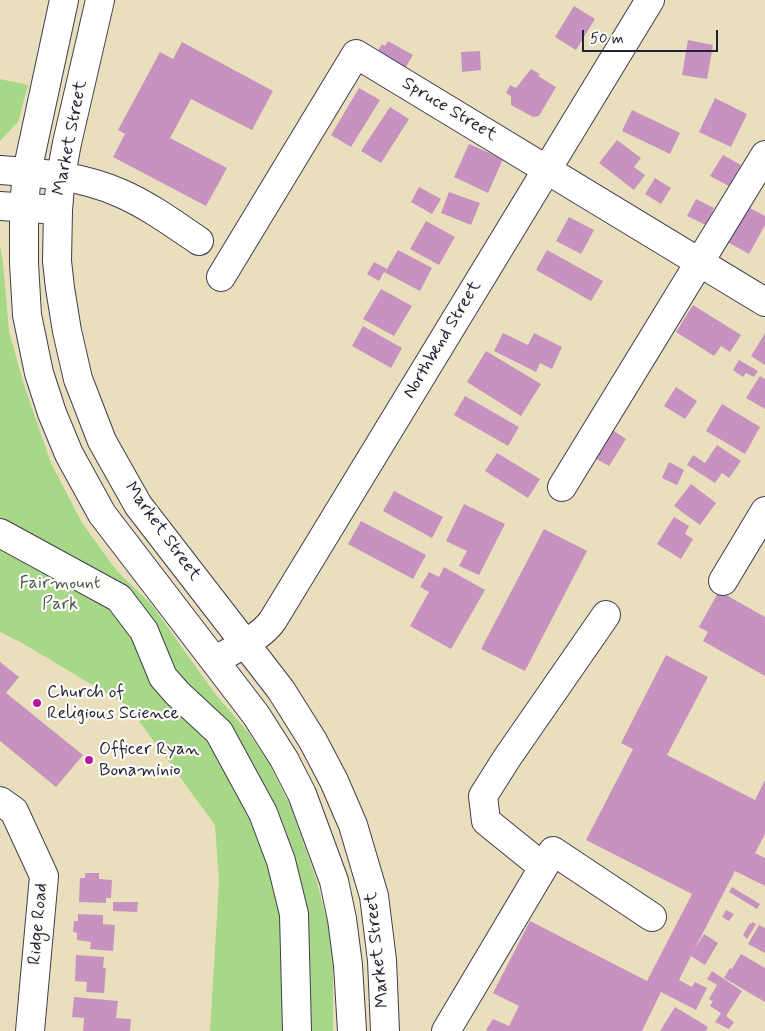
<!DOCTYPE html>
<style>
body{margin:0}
#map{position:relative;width:765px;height:1031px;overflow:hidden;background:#eadfbc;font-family:Mynerve,sans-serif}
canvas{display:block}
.scale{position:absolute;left:582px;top:30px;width:136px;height:22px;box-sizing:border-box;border:2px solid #22223b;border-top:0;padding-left:6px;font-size:15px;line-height:18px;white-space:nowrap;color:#22223b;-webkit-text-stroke:4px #fdfcf7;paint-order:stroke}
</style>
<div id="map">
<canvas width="765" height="1031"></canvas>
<div class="scale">50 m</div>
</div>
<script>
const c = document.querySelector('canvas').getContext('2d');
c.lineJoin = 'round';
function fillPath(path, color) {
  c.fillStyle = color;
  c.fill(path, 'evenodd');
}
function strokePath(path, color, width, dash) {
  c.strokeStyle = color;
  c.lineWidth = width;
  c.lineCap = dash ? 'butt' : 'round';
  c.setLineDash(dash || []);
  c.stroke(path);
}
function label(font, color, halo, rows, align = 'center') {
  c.font = font + ' Mynerve,sans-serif';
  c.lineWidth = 4.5;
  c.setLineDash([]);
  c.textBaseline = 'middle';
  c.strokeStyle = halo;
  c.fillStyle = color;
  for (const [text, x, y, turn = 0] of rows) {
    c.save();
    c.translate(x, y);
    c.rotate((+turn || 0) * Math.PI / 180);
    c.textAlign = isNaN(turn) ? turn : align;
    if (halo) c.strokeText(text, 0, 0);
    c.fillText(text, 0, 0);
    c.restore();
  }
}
fillPath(new Path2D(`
 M0 79 28 85 18 122 0 141Z
 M0 245 3 263 9 331 24 385 51 463 82 523 117 571 151 604 216 695 248 732 270 765 291 808 316 879 328 924 333 967V1031H210L219 882 215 825 128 706 22 643 0 632Z`), '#a6d887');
fillPath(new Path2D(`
 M574 6 595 19 576 50 555 37Z
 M688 40 713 45 707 79 682 75Z
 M388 41 413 55 404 70 376 54 382 44 385 46Z
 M182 42 273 91 252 130 191 99 170 138 227 168 206 206 113 157 125 134 118 130 160 52 173 59Z
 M480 51 481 70 462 72 461 52Z
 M531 69 540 74 538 76 556 87 539 116 533 117 511 105V96L506 93 510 85 516 88Z
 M359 88 380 100 351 147 331 135Z
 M715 98 747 114 731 147 699 132Z
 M390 107 409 119 381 163 361 151Z
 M632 110 680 133 670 154 622 131Z
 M617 140 641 158 634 167 645 175 634 190 599 163Z
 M469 144 503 159 488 193 454 177Z
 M723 155 741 165 729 186 710 176Z
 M655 178 671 188 661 204 645 194Z
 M419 187 441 199 432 214 411 202Z
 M449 192 480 203 471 225 441 213Z
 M696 199 714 208 706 225 687 216Z
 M744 205 765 216V225L749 254 724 240Z
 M569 217 594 230 581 254 556 241Z
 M426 221 455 237 439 265 410 249Z
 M398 250 432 268 420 291 384 272 379 281 367 274 374 262 387 269Z
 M547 250 603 281 591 301 536 270Z
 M381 289 412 306 394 336 363 319Z
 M693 305 741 335 730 352 721 346 714 356 676 332Z
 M363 326 402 348 391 368 352 346Z
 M503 333 528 345 534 333 562 347 552 369 540 363 536 372 494 351Z
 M765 333V365L751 356Z
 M486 351 541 384 521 416 467 382Z
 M739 360 758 371 754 377 746 373 743 377 733 370Z
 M760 376 765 379V409L746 398Z
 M676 387 697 401 685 419 664 406Z
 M465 396 519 427 508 446 454 415Z
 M722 404 760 427 745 454 706 431Z
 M611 429 626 439 609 466 593 457Z
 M717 445 741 461 729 478 722 473 715 483 687 465 693 455 705 463Z
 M497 453 540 479 528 498 485 471Z
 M669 462 684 470 677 485 662 478Z
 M691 484 716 503 700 525 674 506Z
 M394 491 443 517 432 538 383 511Z
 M464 504 505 524 479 575 459 566 467 551 446 541Z
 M674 517 689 526 685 534 693 539 681 559 657 544Z
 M361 521 426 555 413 579 348 544Z
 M544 529 587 551 525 671 481 649Z
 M444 567 485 590 451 649 410 626 429 592 420 587 429 572 439 577Z
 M719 591 765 617V676L703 641 708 632 699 627Z
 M666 655 708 677 667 755 755 800 765 780V834L755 853 765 858V886L735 871 694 950 704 934 718 943 705 965 691 956 679 980 692 987 695 982 707 988 696 1010 661 992 642 1031H488L486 1030 493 1019 509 1026 519 1006 493 993 530 921 647 981 692 894 586 840 633 749 621 743Z
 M0 662 19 677 6 693 83 755 56 787 0 741Z
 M85 873H99V879L112 880 111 898H106V903L79 902 80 878H85Z
 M732 887 760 904 757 909 729 892Z
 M113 902H138L137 912 113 911Z
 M726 910 734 914 729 921 722 917Z
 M78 914 103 915V924L115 925 113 951 90 949 91 942 77 940V933L73 932 74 921H78Z
 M752 922 756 924 747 939 743 935 750 923 752 924Z
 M759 925 765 928V953L748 944Z
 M741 954 765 968V1002L724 978 730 968 732 969Z
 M76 955 104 957 103 968H106L104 993 86 992 87 982 75 981Z
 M712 971 742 991 726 1016 734 1022 729 1029 715 1022 721 1013 710 1006 713 1001 709 999 717 985 707 979Z
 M74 997 118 1001 116 1018 131 1019 130 1031H83L84 1018 72 1017Z
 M675 1007 708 1027 706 1031H660Z`), '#c792c0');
const minor = new Path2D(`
 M0 170C41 173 82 176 120 193 148 205 174 224 199 241
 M0 206 58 210
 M221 277 356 54 765 302
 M562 487 765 155
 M0 533 119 598 144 631 163 677 177 693 219 732 263 813 281 861 294 914 297 1031
 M723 581 765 511
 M215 660C233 650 262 637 273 620L650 0
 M0 801 14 811 44 876 30 1031
 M543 867 486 821 483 796 507 758 606 615
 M446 1031 553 851 652 917`);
const major = new Path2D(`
 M64 0 27 172 24 207V263L27 315 39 373 52 413 69 454 102 514 256 715 284 759 302 794 334 881 342 919 348 965 352 1031
 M100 0 67 143 61 175 58 210 57 261 60 288 67 331 78 379 102 441 138 505 281 690 313 741 334 781 353 825 374 896 382 960 385 1031`);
strokePath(minor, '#403e4e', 30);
strokePath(major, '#403e4e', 30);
strokePath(minor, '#fff', 28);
strokePath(major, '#fff', 28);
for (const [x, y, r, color] of [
 [37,703,5,"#b5179e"],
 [89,760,5,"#b5179e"]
]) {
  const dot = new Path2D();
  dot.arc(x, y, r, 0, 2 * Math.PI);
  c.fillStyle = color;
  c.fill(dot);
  strokePath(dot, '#fdfcf7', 2);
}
label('18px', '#22223b', '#fdfcf7', [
 ["Spruce Street",449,110,31],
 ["Market Street",71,138,-79],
 ["Northbend Street",443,340,-59],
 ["Market Street",162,532,54],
 ["Ridge Road",39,924,-85],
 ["Market Street",378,950,-96]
]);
label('18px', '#4a5952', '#fdfcf7', [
 ["Fairmount",60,584],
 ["Park",60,605]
]);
label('18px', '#22223b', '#fdfcf7', [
 ["Church of",47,693],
 ["Religious Science",47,714],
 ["Officer Ryan",99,750],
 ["Bonaminio",99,771]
], 'left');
</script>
